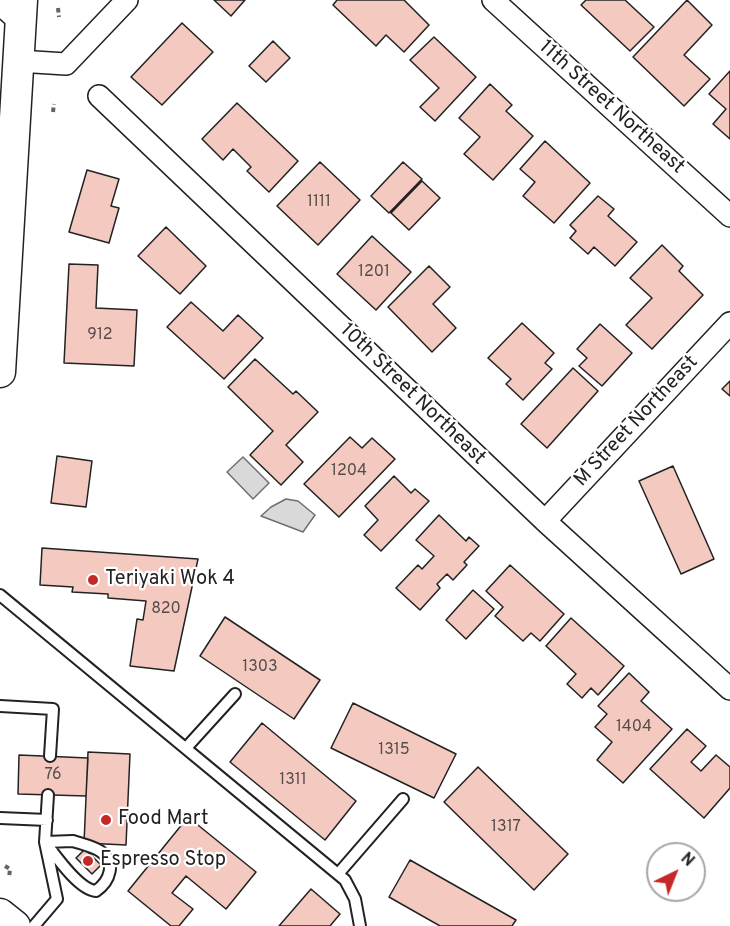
<!DOCTYPE html>
<style>
body{margin:0}
#map{position:relative;width:730px;height:926px;overflow:hidden;background:#fff;font-family:Overpass,sans-serif}
canvas{display:block}
.north{position:absolute;left:646px;top:842px;width:60px;height:60px;box-sizing:border-box;background:#fff;border:2px solid #a7a7a7;border-radius:50%;rotate:43deg;font-size:16px;font-weight:700;line-height:24px;text-align:center;color:#222}
.north::after{content:'';display:block;margin:auto;width:21px;height:27px;background:#c62828;clip-path:polygon(50% 0,100% 100%,50% 72%,0 100%)}
</style>
<div id="map">
<canvas width="730" height="926"></canvas>
<div class="north">N</div>
</div>
<script>
const c = document.querySelector('canvas').getContext('2d');
c.lineJoin = 'round';
function fillPath(path, color) {
  c.fillStyle = color;
  c.fill(path, 'evenodd');
}
function strokePath(path, color, width, dash) {
  c.strokeStyle = color;
  c.lineWidth = width;
  c.lineCap = dash ? 'butt' : 'round';
  c.setLineDash(dash || []);
  c.stroke(path);
}
function label(font, color, halo, rows, align = 'center') {
  c.font = font + ' Overpass,sans-serif';
  c.lineWidth = 4.5;
  c.setLineDash([]);
  c.textBaseline = 'middle';
  c.strokeStyle = halo;
  c.fillStyle = color;
  for (const [text, x, y, turn = 0] of rows) {
    c.save();
    c.translate(x, y);
    c.rotate((+turn || 0) * Math.PI / 180);
    c.textAlign = isNaN(turn) ? turn : align;
    if (halo) c.strokeText(text, 0, 0);
    c.fillText(text, 0, 0);
    c.restore();
  }
}
const water = new Path2D(`
 M243 457 269 483 253 499 227 472Z
 M286 499 298 501 315 515 303 532 261 516 271 507Z`);
fillPath(water, '#d9d9d9');
strokePath(water, '#6f6f6f', 1.5);
const building = new Path2D(`
 M214 0H245L231 16Z
 M337 0H404L429 25 404 52 386 35 376 46 333 5Z
 M586 0H625L654 27 630 51 581 5Z
 M687 0 712 25 684 55 710 79 684 106 633 57Z
 M182 23 213 52 162 105 131 77Z
 M434 37 476 77 435 121 420 107 439 88 410 60Z
 M273 41 290 58 266 82 249 66Z
 M730 71V139L713 124 726 109 709 94Z
 M490 84 512 105 506 111 533 136 493 180 464 154 480 137 459 118Z
 M237 103 298 161 269 192 247 171 251 167 233 149 223 160 202 139Z
 M545 141 590 183 554 223 523 196 535 182 520 169Z
 M320 162 360 200 318 245 277 206Z
 M403 162 422 179 389 213 371 196Z
 M87 170 119 179 111 206 119 208 109 243 69 232Z
 M422 181 440 198 409 230 391 213Z
 M598 196 614 209 608 216 637 242 615 266 594 247 588 254 570 238 576 231 570 225Z
 M166 227 206 266 180 294 138 256Z
 M372 236 411 272 376 310 337 274Z
 M662 245 683 266 679 271 703 295 652 349 626 325 652 298 630 278Z
 M69 264 98 265 96 308 137 310 134 366 64 363Z
 M429 266 450 287 433 304 456 328 432 352 388 307Z
 M191 302 223 331 238 315 263 338 224 379 167 327Z
 M522 323 554 353 545 363 552 369 523 400 506 384 511 379 488 358Z
 M600 324 632 353 602 386 579 366 587 358 577 349Z
 M255 359 293 394 296 391 318 412 286 445 303 462 281 485 250 455 273 431 228 387Z
 M573 368 598 391 547 448 521 424Z
 M730 381V396L722 389Z
 M350 437 362 448 372 438 395 459 339 517 304 484Z
 M57 456 92 461 86 507 51 503Z
 M673 466 714 559 681 574 639 481Z
 M394 476 411 493 415 489 429 501 381 551 364 535 378 520 365 506Z
 M439 515 466 541 469 537 479 546 464 562 467 565 453 580 447 574 437 584 440 588 420 610 396 588 418 565 422 569 434 556 416 540Z
 M42 548 198 559 174 671 130 666 137 619 143 620 146 601 108 598V594L72 592 73 587 40 585Z
 M510 565 564 614 540 641 531 633 523 641 495 616 503 607 486 591Z
 M473 590 494 609 466 639 446 620Z
 M225 617 320 680 294 719 200 656Z
 M571 618 624 666 598 695 591 688 582 698 567 684 576 674 546 646Z
 M629 673 649 692 641 701 672 729 623 783 597 760 612 742 595 727 607 714 598 706Z
 M353 703 456 754 434 798 331 748Z
 M262 723 356 801 325 840 230 762Z
 M687 729 706 746 691 762 701 771 716 755 730 767V788L704 818 650 769Z
 M88 752 130 754 126 845 84 843Z
 M19 755 88 758 86 796 18 794Z
 M478 767 568 854 534 890 444 802Z
 M188 817 256 872 226 909 186 876 172 893 193 909 179 926H171L128 891Z
 M85 849 101 865 92 874 76 858Z
 M410 860 516 920 512 926H440L389 897Z
 M311 889 340 914 330 926H279Z`);
fillPath(building, '#f3c9c0');
strokePath(building, '#222', 1.5);
const lane = new Path2D(`
 M0 595 345 880 355 899 360 926
 M0 706 53 709 50 756
 M186 748 235 694
 M0 818 47 820
 M73 841C82 844 92 846 100 851 117 862 110 881 96 891 79 890 55 855 45 842Z
 M338 874 403 799
 M34 926 57 899 45 842 48 795`);
const street = new Path2D(`
 M493 0 730 216
 M0 4 20 22
 M18 61 66 64 127 0
 M99 96 545 521 730 689
 M545 521 730 323`);
const secondary = new Path2D(`
 M0 372 22 0
 M0 914 15 926`);
strokePath(lane, '#222', 14);
strokePath(street, '#222', 24);
strokePath(secondary, '#222', 33);
strokePath(new Path2D(`
 M58 8 59 17
 M53 112 54 104
 M5 866 10 869 9 878`), '#646464', 4, [4.5, 3]);
strokePath(lane, '#fff', 10);
strokePath(street, '#fff', 21);
strokePath(secondary, '#fff', 30);
for (const [x, y, r, color] of [
 [93,580,6,"#c62828"],
 [106,820,6,"#c62828"],
 [88,861,6,"#c62828"]
]) {
  const dot = new Path2D();
  dot.arc(x, y, r, 0, 2 * Math.PI);
  c.fillStyle = color;
  c.fill(dot);
  strokePath(dot, '#fff', 2);
}
label('16px', '#564c4a', null, [
 ["1111",319,203],
 ["1201",374,273],
 ["912",100,336],
 ["1204",349,472],
 ["820",166,610],
 ["1303",260,668],
 ["1404",634,728],
 ["1315",394,751],
 ["76",53,776],
 ["1311",293,781],
 ["1317",506,828]
]);
label('20px', '#222', '#fff', [
 ["11th Street Northeast",611,108,42],
 ["10th Street Northeast",412,395,44],
 ["M Street Northeast",637,422,-47]
]);
label('20px', '#222', '#fff', [
 ["Teriyaki Wok 4",105,580],
 ["Food Mart",118,820],
 ["Espresso Stop",100,861]
], 'left');
</script>
